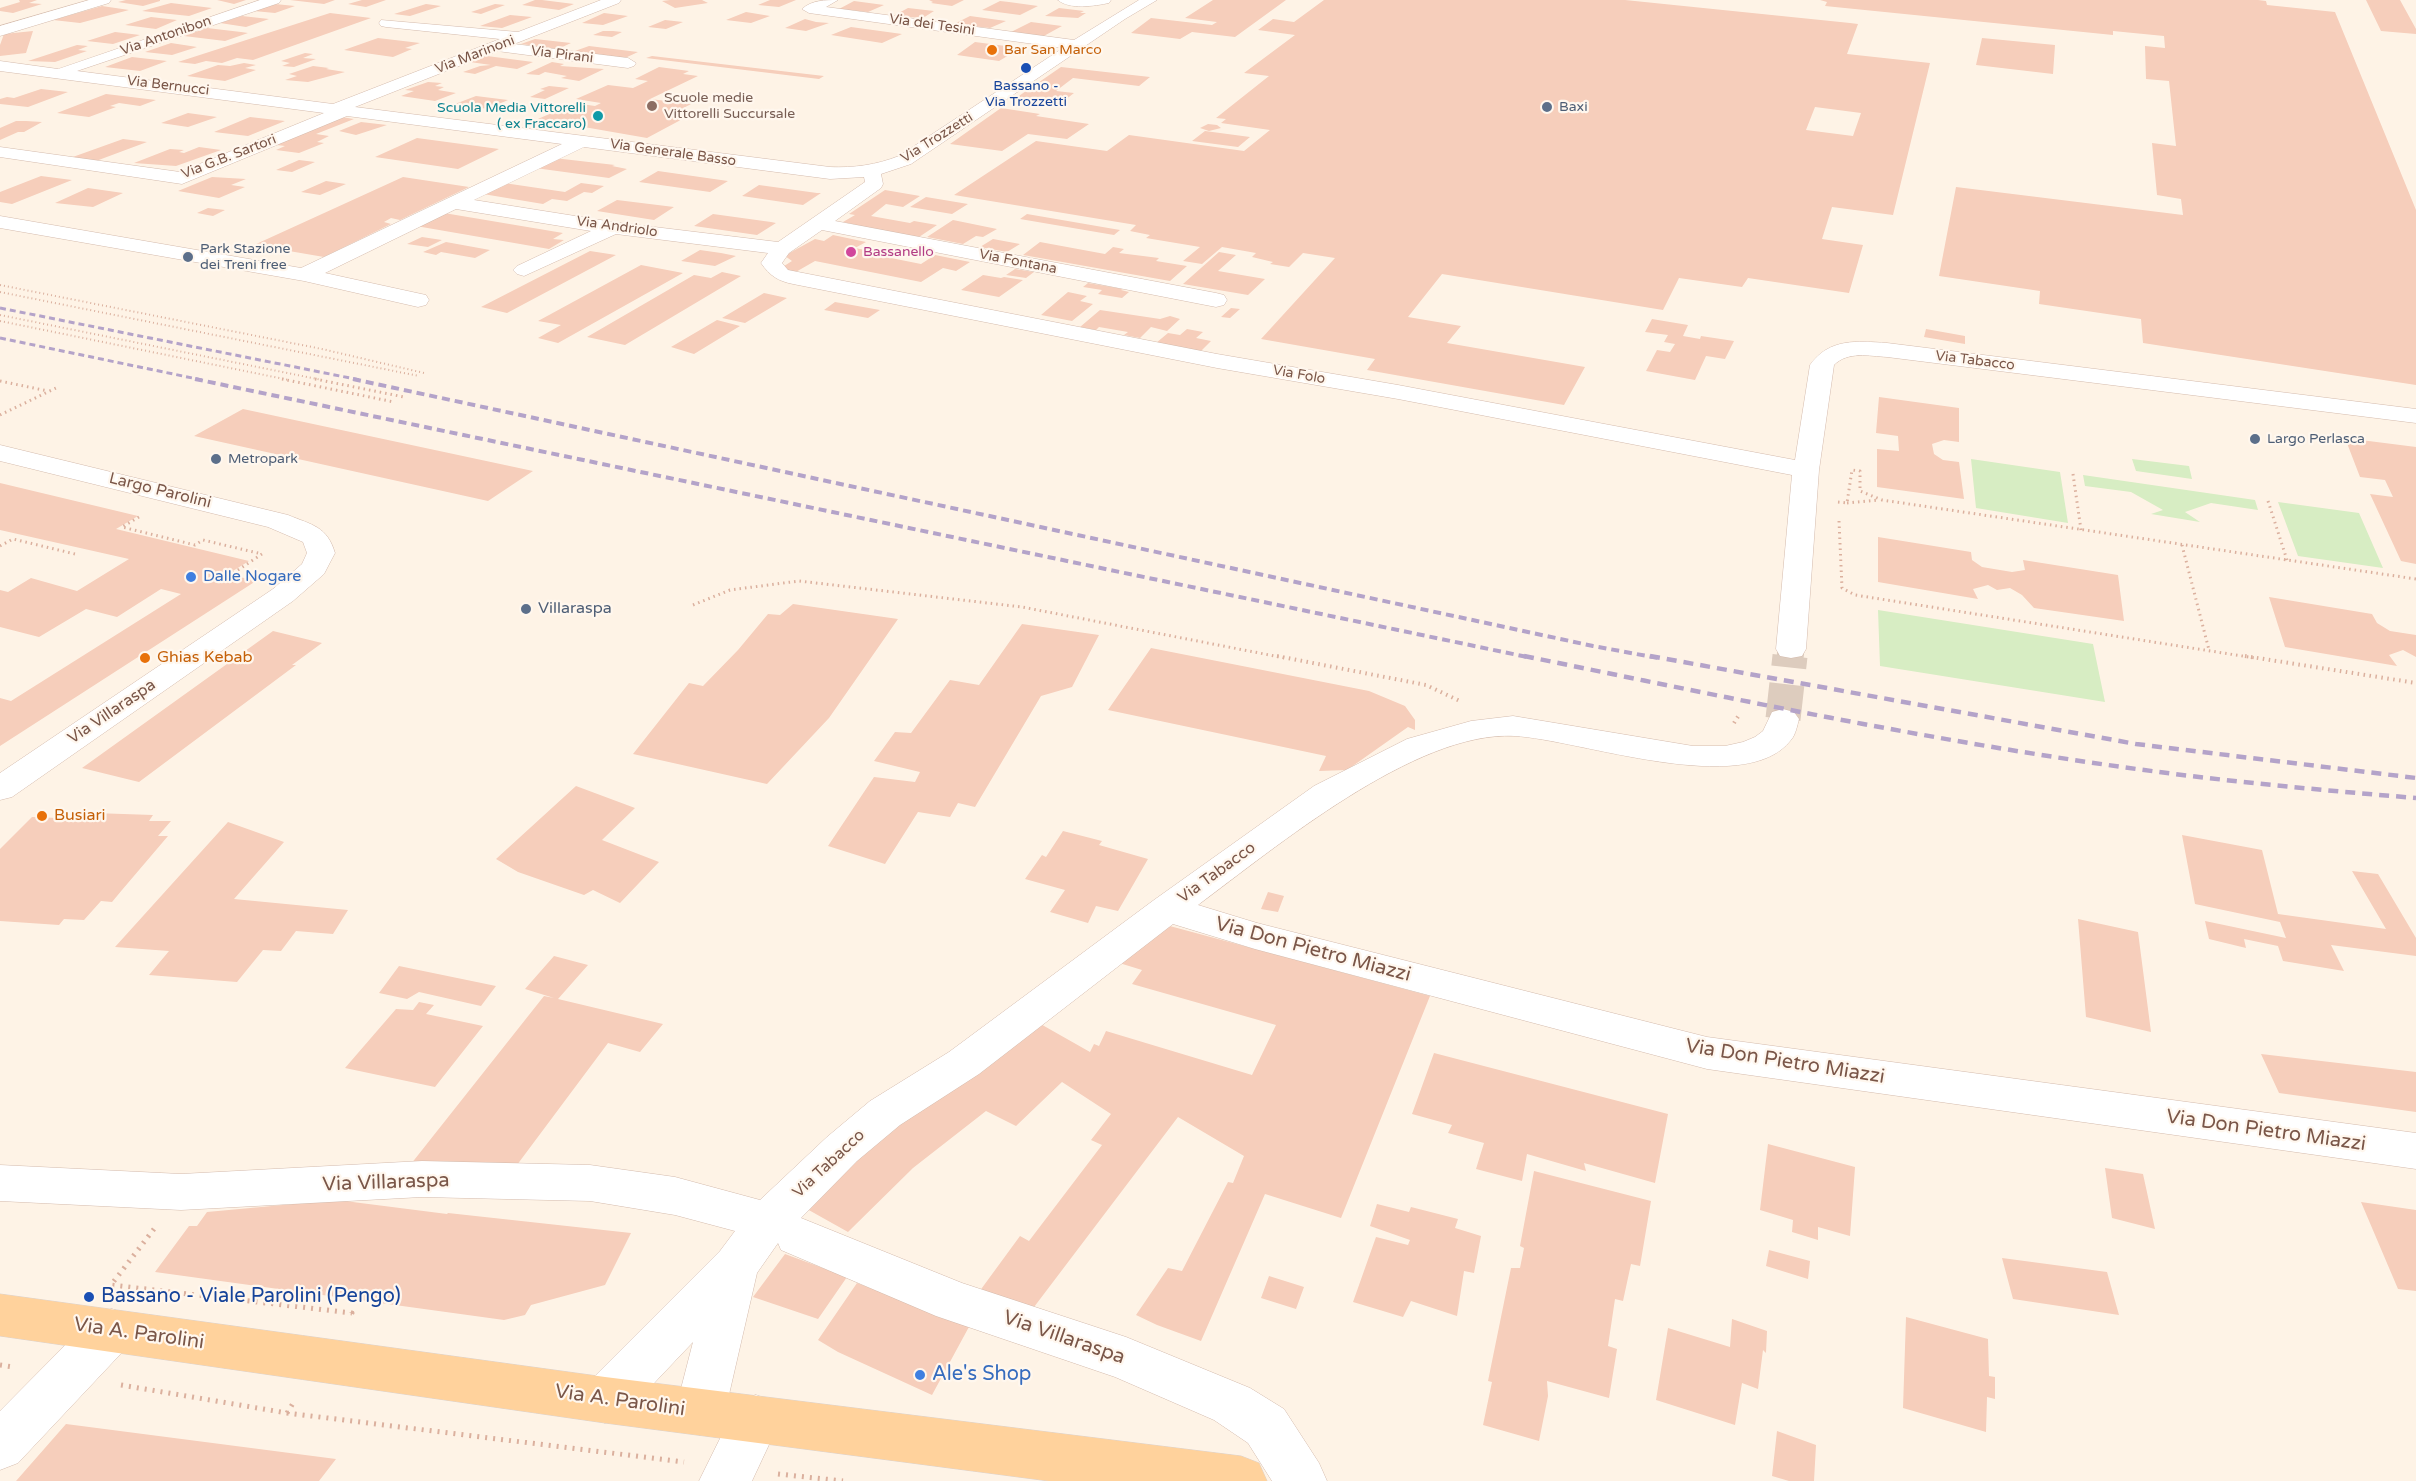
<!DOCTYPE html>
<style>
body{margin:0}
canvas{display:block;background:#fef3e6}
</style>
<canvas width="2416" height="1481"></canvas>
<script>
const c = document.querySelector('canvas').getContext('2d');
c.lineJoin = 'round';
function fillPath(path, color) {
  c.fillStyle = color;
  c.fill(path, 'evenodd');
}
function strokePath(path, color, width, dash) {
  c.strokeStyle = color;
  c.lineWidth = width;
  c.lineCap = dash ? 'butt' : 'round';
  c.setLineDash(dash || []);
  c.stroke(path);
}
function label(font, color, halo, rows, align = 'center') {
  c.font = font + ' "Varela Round",sans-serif';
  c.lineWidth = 4.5;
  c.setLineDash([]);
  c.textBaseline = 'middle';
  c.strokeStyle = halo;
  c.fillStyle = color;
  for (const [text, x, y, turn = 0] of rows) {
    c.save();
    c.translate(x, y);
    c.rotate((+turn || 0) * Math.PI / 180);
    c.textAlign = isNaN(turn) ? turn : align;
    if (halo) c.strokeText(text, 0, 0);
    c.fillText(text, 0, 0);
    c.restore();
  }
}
fillPath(new Path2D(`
 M1971 459 2060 472 2068 523 1976 508Z
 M2132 459 2189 466 2192 479 2136 471Z
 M2083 475 2255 500 2258 510 2211 503 2185 512 2200 522 2151 514 2163 510 2131 492 2085 486Z
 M2278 502 2359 513 2383 568 2298 556Z
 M1878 610 2093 644 2105 702 1880 666Z`), '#d7edc3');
fillPath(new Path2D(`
 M19 0H37L29 3 42 4 13 13 0 11V8L20 2Z
 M126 0H160V1L143 6 118 2Z
 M217 0H246L234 4Z
 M290 0H335L324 4Z
 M362 0H386L366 7 348 4Z
 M535 0H542L574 4 559 10 522 5Z
 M670 0H702L708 3 675 8 662 1Z
 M770 0H796L779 7 758 5Z
 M929 0H964L952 6 931 3 933 2Z
 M1213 0H1286L1235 37 1192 32 1180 39 1131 33 1151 18 1212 25 1217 22 1185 18Z
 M1324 0H1625L1850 23 1858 24 1847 54 1930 63 1893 215 1832 207 1822 239 1863 245 1849 293 1748 278 1742 287 1679 278 1663 310 1442 274 1408 317 1461 326 1447 343 1585 367 1564 405 1367 370 1375 359 1261 339 1335 258 1303 253 1289 267 1270 264 1273 262 1252 257 1256 253 1222 247 1202 264 1183 261 1200 247 1146 238 1150 235 1130 231 1136 225 954 195 1036 141 1107 151 1129 135 1244 151 1270 130 1221 123 1226 119 1216 118 1269 76 1244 73 1295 35 1258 30 1273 19 1294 22ZM1815 107 1861 113 1853 136 1806 130Z
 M1820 0H2258L2266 1 2267 5 2335 12 2416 210V385L2143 343 2141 319 2039 304 2040 291 1939 276 1956 187 2183 215 2181 199 2157 195 2152 143 2176 146 2169 81 2146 79 2145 46 2165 48 2164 36 2113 31V35L1825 6 1827 2Z
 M2366 0H2400L2416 29V34L2381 31Z
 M854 1 884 5 868 12 839 9Z
 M1000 1 1009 2 1038 6 1020 15 982 10Z
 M171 3 212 8 189 16 142 11Z
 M275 4 295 6 275 13 254 11Z
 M426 4 441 6 410 16 394 14Z
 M495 4 505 5 481 14 471 12Z
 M102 6 129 10 80 23 53 20Z
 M908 8 934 11 923 18 893 16Z
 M1059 8 1084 11 1080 13H1086L1078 18 1045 16Z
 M746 12 770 16 751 23 726 20Z
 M330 13 371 18 253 60 237 58 222 63 206 61 195 64 178 62Z
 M604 13 628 16 603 25 582 23Z
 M510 15 532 17 502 28 480 26Z
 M242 16 269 19 246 27 220 23Z
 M970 16 1006 21 990 28 954 24Z
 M151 17 177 20 156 29 125 25Z
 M805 19 816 22 829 23 806 31 785 28Z
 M665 20 683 22 666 29 648 27Z
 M1031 22 1062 26 1042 37 1011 32Z
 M851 27 902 34 882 43 831 35Z
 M207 28 241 32 248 33 225 41 184 36Z
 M33 31 26 53 0 56V45L4 34Z
 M603 31H613L622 32 612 37 593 35Z
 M115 32 140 35 113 44 87 41Z
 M378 38 420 43 405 48 412 49 393 57 344 50Z
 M1982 38 2055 45 2053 74 1976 65Z
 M535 39 571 43 558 49 521 44Z
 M975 42 1021 48 999 61 957 55Z
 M171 43 197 47 172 55 145 52Z
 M77 45 88 46 78 50 87 51 55 62 28 61Z
 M589 46 638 52 625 58 575 51Z
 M305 53 313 54 303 58 316 59 294 67 282 66 290 63 281 61Z
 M487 56 533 62 517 69 496 66 475 74 463 72 480 66 491 65 470 62Z
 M652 56 824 76 819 79 646 58Z
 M132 57 167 61 140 71 105 67Z
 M552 62 564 64 560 66 604 69 579 81 561 78 567 76 545 72 539 75 526 74Z
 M244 63 256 65 245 68 256 70 225 81 187 76 218 65 230 66Z
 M313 66 329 68 326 69 345 72 308 82 285 80 297 76 289 74Z
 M659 67 689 71 683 74 698 76 650 99 691 104 674 113 690 115 647 138 538 119 574 103 595 106 601 103 576 99 608 85 633 88 648 81 635 79Z
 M1061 67 1150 77 1139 86 1073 78 1056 91 1074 93 1060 104 1013 100Z
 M428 82 442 83 435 86 444 87 438 90 456 93 435 101 401 96 414 91 405 90Z
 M549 86 569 88 545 99 530 97 545 90 540 89Z
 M41 89 68 92 28 107 0 104V99L7 97 14 98Z
 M106 94 156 100 140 106 119 103 110 106 116 107 89 117 57 113Z
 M476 96 508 100 488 109 455 104Z
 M1001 108 1040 114 1036 116 1089 124 1067 139 1028 134 1002 151 950 144Z
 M188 113 217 117 188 127 161 123Z
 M335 116 354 119 316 134 329 136 317 142 324 143 299 153 276 150 285 146 268 144Z
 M250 117 285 121 248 136 214 132Z
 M16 121H26L42 122 24 132H18L0 140V128Z
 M361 122 387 125 356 135 339 131Z
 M1208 124 1217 125 1221 128 1209 131 1200 128Z
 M1205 131 1250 137 1238 147 1192 141Z
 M417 138 499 149 458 169 375 157Z
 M123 139 147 142 96 161 70 158Z
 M199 147 221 150 176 166 134 163 170 149 184 150 179 152 184 153Z
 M554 158 615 165 612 166 627 169 609 178 535 168Z
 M299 160 315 162 292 172 276 170Z
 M658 171 728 181 710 192 639 182Z
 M41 176 72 180 12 204 0 202V192Z
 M212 177 246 179 231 185 245 187 219 198 178 191Z
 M403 177 469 187 400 220 391 218 384 222 391 224 324 257 254 245Z
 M326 181 346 184 320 195 301 192Z
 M504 183 565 192 581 183 604 186 592 193 584 192 567 201 552 199 543 204 483 194Z
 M759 185 817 193H821L803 205 742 196Z
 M88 188 123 193 93 207 55 203Z
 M885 190 920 196 903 207 886 204 871 216 910 223 914 221 937 225 916 239 843 222 855 215 849 214Z
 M926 197 968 204 952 214 910 207Z
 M617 200 674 207 654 220 597 211Z
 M208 208 225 210 213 216 197 213Z
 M444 213 563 233 553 239 564 240 549 249 416 226Z
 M713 214 771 222 776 223 757 235 694 226Z
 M1027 214 1120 230 1114 235 1020 219Z
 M953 220 997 229 983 237 976 236 963 244 927 237Z
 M833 235 866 242 855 248 870 251 866 253 921 264 935 255 970 262 956 271 943 268 921 282 815 261 794 273 781 268 792 261 785 256 793 251 815 239 824 241Z
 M422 237 442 240 428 247 407 244Z
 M993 239 1020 244 1007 252 980 247Z
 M446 242 490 250 475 258 441 252 436 255 423 252Z
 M1040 242 1105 254 1113 247 1124 249 1119 253 1159 258 1156 261 1187 266 1170 281 1023 255Z
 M700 250 721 253 736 256 715 266 681 261Z
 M590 251 616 255 507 313 481 307Z
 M1219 252 1236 255 1218 271 1265 279 1248 295 1183 284Z
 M641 265 683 273 558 343 538 338 561 325 538 321Z
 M1015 269 1034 272 1026 278 1006 275Z
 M722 272 741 276 625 345 587 337 694 275 711 278Z
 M983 275 1001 278 1004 277 1023 280 999 297 961 290Z
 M1088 283 1123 289 1121 290 1129 292 1122 298 1098 294 1102 290 1083 287Z
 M1068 292 1087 296 1080 301 1093 304 1072 321 1041 315Z
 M764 293 787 298 745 323 722 318Z
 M835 302 880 310 868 318 824 310Z
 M1231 308 1240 309 1230 318 1221 317Z
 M1100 310 1160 319 1170 316 1180 319 1167 331 1151 327 1140 338 1124 335 1128 332 1099 327 1096 330 1080 327Z
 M1652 319 1688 325 1683 336 1700 339 1701 336 1734 341 1725 359 1706 356 1695 380 1646 371 1657 350 1670 352 1675 344 1664 342 1668 335 1645 332Z
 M717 320 740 326 694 354 671 347Z
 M1187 329 1203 332 1196 338 1211 341 1200 352 1156 343 1168 333 1180 335Z
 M1926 329 1965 336V344L1924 337Z
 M1879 397 1959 408V442L1944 440 1932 444 1934 454 1943 460 1959 462 1964 499 1877 487V449L1899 451 1898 436 1876 433Z
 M243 409 533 471 488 501 194 436Z
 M2345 438 2416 447V564L2401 561 2370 494 2393 497 2385 480 2360 477Z
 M0 483 138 516 116 529 249 561 228 574 256 581 0 746V698L11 701 181 594 161 589 117 617 86 609 39 637 0 627V590L8 592 31 578 77 591 129 559 0 530Z
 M1878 537 1971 552 1972 560 1982 567 2012 572 2025 570 2023 560 2118 575 2124 621 2034 608 2022 595 2010 588 1997 590 1988 585 1973 589 1978 599 1878 582Z
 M2269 597 2372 614 2377 623 2390 631 2416 635V657L2403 650 2389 655 2397 666 2285 647Z
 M793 604 898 619 829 718 767 784 633 754 689 683 703 686 738 650 768 614 780 615Z
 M1022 624 1099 635 1072 687 1041 696 975 807 958 803 950 817 918 812 885 864 828 846 874 777 915 782 920 772 874 761 895 732 911 733 950 680 979 685Z
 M273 631 322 643 292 665H296L139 782 82 768Z
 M1151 648 1369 691 1405 706 1415 720V730L1408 727 1347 770 1319 771 1326 756 1108 710Z
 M576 786 635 808 602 840 659 862 620 903 593 890 584 895 518 872 496 859Z
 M64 812 153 815 149 821H171L158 836H168L122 890 112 902 101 901 84 920 64 919 59 925 0 921V849L32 817 58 818Z
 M228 822 284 842 234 899 348 910 333 934 296 931 281 951 263 950 237 982 149 975 169 951 115 947Z
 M1063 831 1102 841 1099 845 1148 859 1118 911 1096 906 1088 923 1050 912 1065 890 1025 879 1042 855 1046 857Z
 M2182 835 2262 850 2278 914 2386 929 2352 871 2378 874 2416 938V956L2331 945 2344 971 2283 961 2278 946 2244 939 2246 948 2209 939 2205 921 2286 938 2280 922 2195 904Z
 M1268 892 1284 896 1278 912 1261 909Z
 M2078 919 2138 932 2151 1032 2086 1017Z
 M1166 925 1430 996 1341 1218 1265 1194 1201 1341 1157 1325 1136 1315 1168 1268 1182 1271 1228 1182 1233 1183 1244 1156 1178 1117 1028 1315 979 1292 1020 1236 1029 1241 1102 1145 1091 1140 1111 1114 1062 1082 1016 1126 986 1111 913 1168 848 1232 798 1204 868 1138 1037 1022 1090 1052 1094 1044 1099 1046 1106 1031 1252 1075 1276 1025 1132 984 1142 970 1116 962Z
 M554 956 588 965 558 999 663 1024 640 1052 608 1043 508 1177 407 1169 544 996 554 998 525 989Z
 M399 966 496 986 481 1006 419 992 407 999 379 993Z
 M419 1002 434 1005 426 1014 483 1026 435 1087 345 1068 396 1009 413 1010Z
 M1434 1053 1668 1114 1655 1183 1584 1163 1586 1171 1527 1154 1522 1181 1476 1169 1484 1143 1448 1133 1452 1125 1412 1114Z
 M2261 1054 2416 1072V1112L2279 1093Z
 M1768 1144 1855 1167 1850 1236 1818 1227V1240L1792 1232 1793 1220 1760 1210Z
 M2105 1168 2143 1174 2155 1229 2112 1218Z
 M1534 1171 1651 1201 1640 1266 1631 1264 1623 1301 1615 1299 1608 1346 1617 1349 1609 1398 1547 1381 1548 1396 1539 1441 1483 1425 1492 1382 1488 1381 1511 1268H1520L1524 1248 1520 1246Z
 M337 1200 447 1214 448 1213 631 1233 605 1285 531 1305 525 1315 504 1320 155 1272 189 1226H197L207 1212Z
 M2361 1202 2416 1210V1291L2398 1289Z
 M1377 1204 1409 1212 1411 1207 1458 1219 1455 1228 1481 1236 1474 1273 1464 1271 1457 1316 1411 1301 1403 1317 1353 1302 1376 1237 1408 1245 1410 1240 1370 1226Z
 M1769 1250 1810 1261 1808 1279 1766 1266Z
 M785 1254 847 1277 818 1319 753 1297Z
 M2002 1258 2107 1272 2119 1315 2013 1299Z
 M1269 1276 1304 1287 1296 1309 1261 1298Z
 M857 1283 970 1325 932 1395 838 1352 818 1340Z
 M1906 1317 1988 1339 1989 1376 1995 1377V1399L1987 1397 1986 1432 1903 1408Z
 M1732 1319 1767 1331 1766 1353 1763 1350 1758 1389 1742 1383 1735 1425 1656 1400 1668 1328 1730 1347Z
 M66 1424 336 1459 319 1481H16Z
 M1777 1431 1816 1445 1814 1481H1789L1772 1476Z`), '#f6cebb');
strokePath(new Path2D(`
 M1790 658 1791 649`), '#ddccbe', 27, [27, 14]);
strokePath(new Path2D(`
 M1783 719 1790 656`), '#ddccbe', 35, [35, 17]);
const minor = new Path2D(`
 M89 0H111L109 3 0 36V26Z
 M260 0H281L279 3 77 71 333 104 500 39 386 27 381 26 379 23 381 20 518 32 601 0H621L619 3 514 44 628 58 636 63 634 66 628 68 497 51 355 107 830 167C854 168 876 165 899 156L1063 48 809 13 802 9C812 0 825 0 838 0L826 7 1074 40 1139 0H1157L1125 19 911 164 881 174 883 184 881 188 835 221 1216 293 1224 295 1227 300 1224 305 1216 307 822 230 789 253 782 263 788 270 798 272 1217 354 1398 385 1795 460 1810 365C1829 338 1857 341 1887 343L2416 409V423L1887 357C1869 356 1848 351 1834 365L1819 470 1806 649 1802 656 1791 658 1780 656 1776 649 1792 475 1398 399 1217 368 793 284C778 281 770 276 761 263L768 253 616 234 524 276 517 274 513 270 517 266 591 231 456 209 325 273 426 295 429 300 426 305 418 307 304 281 0 228V216L301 268 562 144 347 116 182 184 0 157V147L180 172 324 113 0 71V61L58 69ZM584 147 830 179 864 177 865 182 778 242 613 222 474 200Z
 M1058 0H1111L1109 3C1095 6 1069 10 1058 0Z
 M0 445 288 515C312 525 327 526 335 553L324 574 293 601 12 797 0 800V773L273 589 302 564 307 553 303 542 268 527 0 461Z
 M1783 709 1794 712 1799 719C1797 726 1796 734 1791 740 1745 800 1578 739 1514 736 1415 731 1275 848 1198 905L1257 923 1707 1037 2416 1133V1169L1707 1069 1255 949 1173 924 979 1074 900 1125 857 1161 801 1218 962 1283 1126 1337 1250 1388 1284 1409 1319 1463 1327 1481H1272L1248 1443 1214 1420 1115 1377 936 1316 781 1250 778 1243 757 1273 725 1412 718 1429 700 1435 682 1429 675 1412 693 1342 623 1416 605 1423 587 1416 580 1400 587 1384 720 1251 735 1231 675 1215 590 1201 422 1197 181 1210 0 1201V1165L181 1174 422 1161 590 1165 675 1177 760 1200 827 1137 870 1101 949 1052 1154 900 1314 786 1407 739 1471 721 1513 716 1693 746H1725L1743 742 1755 737 1763 731 1772 712Z
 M112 1309 129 1315 136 1330 129 1345 18 1463 0 1470V1411L95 1315Z
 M756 1395 774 1402 781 1419 752 1481H699L738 1402Z`);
const major = new Path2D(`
 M0 1294 605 1377 1241 1456 1259 1463 1267 1481H1049L605 1423 0 1336Z`);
strokePath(minor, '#d4bbad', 1);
strokePath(major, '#dcd3cf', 1);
strokePath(new Path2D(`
 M0 285 322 349 424 373
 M0 292 419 376
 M0 315 322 380
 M0 321 289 380`), '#dbb09e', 2, [1, 3]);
strokePath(new Path2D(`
 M282 379 394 402
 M315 379 404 397
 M0 381 48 391
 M0 415 56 388
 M2073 474 2081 530
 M2268 501 2287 560
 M1838 502 1847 503 1852 470 1860 471V491L1882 500 2416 579
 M1847 503 1879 500
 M139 517 122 527 195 545 203 540 262 554 232 574 251 578
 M1839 521 1842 588 1855 595 2255 658
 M2182 545 2209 650
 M0 546 13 539 75 554
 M693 605 730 590 799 581 1022 607 1285 658`), '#dbb09e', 3, [1.5, 4]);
strokePath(new Path2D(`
 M1277 656 1426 685 1462 702
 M2245 656 2416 683
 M1734 723 1739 715`), '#dbb09e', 4, [1.5, 4.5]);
strokePath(new Path2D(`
 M154 1229 111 1285 352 1313 349 1319
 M0 1365 13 1367
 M121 1385 287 1413 684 1462
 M287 1413 295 1400
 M778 1474 843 1481`), '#dbb09e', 5, [2, 6]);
fillPath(minor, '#fff');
fillPath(major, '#ffd29c');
strokePath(new Path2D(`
 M0 308 360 380
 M0 338 202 380`), '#b4a3c9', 3, [6, 4]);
strokePath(new Path2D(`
 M195 379 1532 658
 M353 379 1593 646 1658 658`), '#b4a3c9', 4, [8, 5]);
strokePath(new Path2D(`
 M1524 656C1735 699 1945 744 2159 772 2244 783 2330 791 2416 798
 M1650 656 2136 744 2416 778`), '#b4a3c9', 4.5, [10, 7]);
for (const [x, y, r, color] of [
 [992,50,6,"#e8710a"],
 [1026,68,6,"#1a4fb4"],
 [652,106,6,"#8d6e63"],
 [1547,107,6,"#5c6f8a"],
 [598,116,6,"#0f9aa8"],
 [851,252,6,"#d1479c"],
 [188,257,6,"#5c6f8a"],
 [2255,439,6,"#5c6f8a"],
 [216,459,6,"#5c6f8a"],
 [191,577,6,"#3f7fe0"],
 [526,609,6,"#5c6f8a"],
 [145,658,6,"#e8710a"],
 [42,816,6,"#e8710a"],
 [89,1297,6,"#1a4fb4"],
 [920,1375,6,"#3f7fe0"]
]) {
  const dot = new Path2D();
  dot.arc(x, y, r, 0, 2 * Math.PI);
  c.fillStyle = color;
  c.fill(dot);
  strokePath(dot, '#fff7ee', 2);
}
label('14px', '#7a5648', '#fff7ee', [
 ["Via dei Tesini",932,25,8],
 ["Via Antonibon",166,36,-19],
 ["Via Marinoni",475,55,-21],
 ["Via Pirani",562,55,7],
 ["Via Bernucci",168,86,7],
 ["Via Trozzetti",937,138,-32],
 ["Via Generale Basso",673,153,8],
 ["Via G.B. Sartori",229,157,-21],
 ["Via Andriolo",617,227,8],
 ["Via Fontana",1018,262,11],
 ["Via Tabacco",1975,361,7],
 ["Via Folo",1299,375,10]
]);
label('14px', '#c56008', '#fff7ee', [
 ["Bar San Marco",1004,50]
], 'left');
label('14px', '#164399', '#fff7ee', [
 ["Bassano -",1026,86],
 ["Via Trozzetti",1026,102]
]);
label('14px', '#785e54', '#fff7ee', [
 ["Scuole medie",664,98],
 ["Vittorelli Succursale",664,114]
], 'left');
label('14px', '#4e5e75', '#fff7ee', [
 ["Baxi",1559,107],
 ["Park Stazione",200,249],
 ["dei Treni free",200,265],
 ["Largo Perlasca",2267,439],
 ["Metropark",228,459]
], 'left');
label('14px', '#0d838f', '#fff7ee', [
 ["Scuola Media Vittorelli",586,108],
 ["( ex Fraccaro)",586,124]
], 'right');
label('14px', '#b23c85', '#fff7ee', [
 ["Bassanello",863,252]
], 'left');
label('16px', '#7a5648', '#fff7ee', [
 ["Largo Parolini",160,491,14],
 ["Via Villaraspa",112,712,-34],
 ["Via Tabacco",1217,873,-36],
 ["Via Tabacco",829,1164,-43]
]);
label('16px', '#366cbe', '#fff7ee', [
 ["Dalle Nogare",203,577]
], 'left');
label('16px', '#4e5e75', '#fff7ee', [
 ["Villaraspa",538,609]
], 'left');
label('16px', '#c56008', '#fff7ee', [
 ["Ghias Kebab",157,658],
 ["Busiari",54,816]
], 'left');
label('20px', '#7a5648', '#fff7ee', [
 ["Via Don Pietro Miazzi",1313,950,15],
 ["Via Don Pietro Miazzi",1785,1062,9],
 ["Via Don Pietro Miazzi",2266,1131,8],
 ["Via Villaraspa",386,1183,-2],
 ["Via A. Parolini",139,1334,8],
 ["Via Villaraspa",1064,1338,19],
 ["Via A. Parolini",620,1401,8]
]);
label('20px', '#164399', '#fff7ee', [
 ["Bassano - Viale Parolini (Pengo)",101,1297]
], 'left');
label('20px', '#366cbe', '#fff7ee', [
 ["Ale's Shop",932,1375]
], 'left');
</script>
